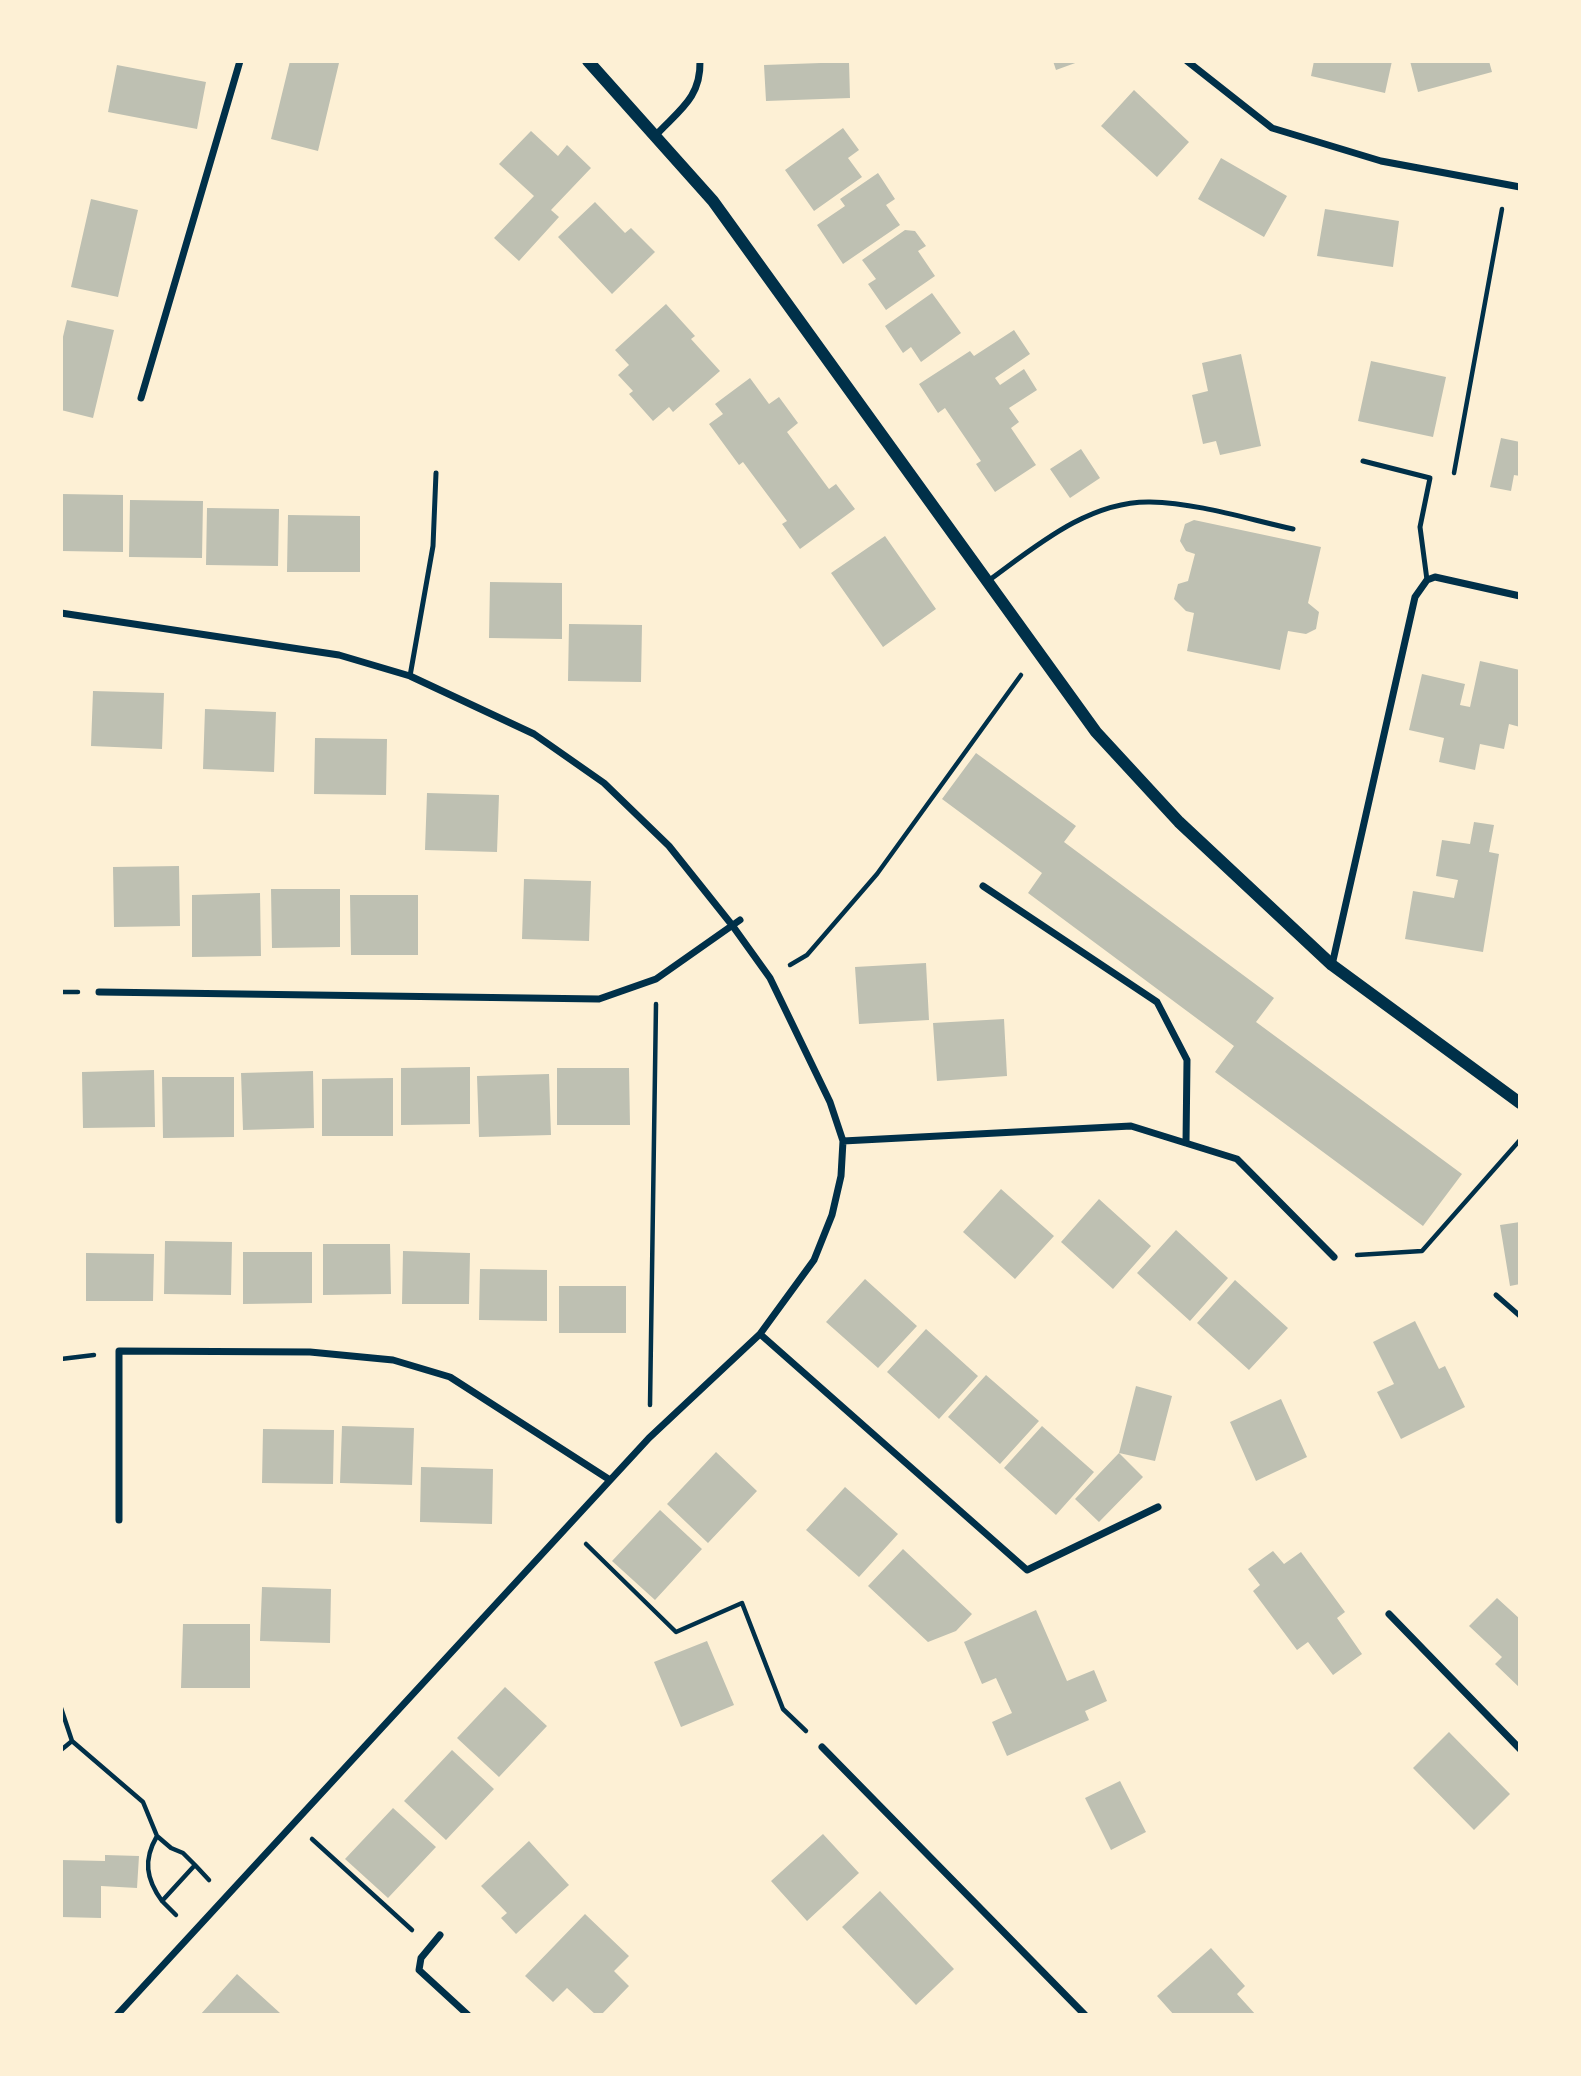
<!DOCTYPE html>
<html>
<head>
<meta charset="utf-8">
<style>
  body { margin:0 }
  #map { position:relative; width:1581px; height:2076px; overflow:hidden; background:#fdf0d5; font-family:"Alegreya Sans",sans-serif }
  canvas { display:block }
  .frame { position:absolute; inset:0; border:63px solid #fdf0d5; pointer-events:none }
</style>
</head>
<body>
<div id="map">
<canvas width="1581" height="2076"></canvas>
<div class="frame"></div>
</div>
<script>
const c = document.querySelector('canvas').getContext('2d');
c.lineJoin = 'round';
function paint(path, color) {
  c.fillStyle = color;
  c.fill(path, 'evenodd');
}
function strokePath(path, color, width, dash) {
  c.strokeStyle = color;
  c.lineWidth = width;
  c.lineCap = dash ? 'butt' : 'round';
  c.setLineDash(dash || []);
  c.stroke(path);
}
const building = new Path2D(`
  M290 61 339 63 318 151 271 139Z
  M1053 61H1078V62L1056 70Z
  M1314 61H1392L1385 93 1311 76Z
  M1410 61H1489L1492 72 1418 92Z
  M849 62 850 98 766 101 764 65Z
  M117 65 206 82 197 129 108 112Z
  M1134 90 1189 142 1157 177 1101 126Z
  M843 128 859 150 848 158 862 177 814 211 785 170Z
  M531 131 558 156 567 145 591 168 551 210 559 217 519 261 494 238 534 196 499 164Z
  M1221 158 1287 196 1264 237 1198 199Z
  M878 173 895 199 886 205 900 225 843 264 817 225 845 206 840 199Z
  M91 199 138 210 118 297 71 287Z
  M595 202 625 233 631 228 655 252 612 294 558 237Z
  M1325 209 1399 221 1393 267 1317 256Z
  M905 230 915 231 926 246 918 251 935 276 886 310 868 284 876 279 862 260Z
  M932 293 961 333 921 362 911 347 903 353 885 326Z
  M666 304 695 336 691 339 720 371 673 412 669 407 653 421 629 394 633 391 618 375 629 365 615 350Z
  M67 320 114 330 93 418 61 410V345Z
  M1014 330 1030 354 995 378 1000 385 1024 369 1037 390 1009 408 1019 422 1011 428 1036 465 995 492 976 464 981 461 945 408 938 413 919 384 970 351 974 356Z
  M1241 354 1261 446 1220 455 1216 441 1203 444 1192 395 1208 391 1202 363Z
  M1371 361 1446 377 1433 437 1358 421Z
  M750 378 769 404 779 397 798 423 787 432 829 489 836 484 855 509 800 549 782 524 787 521 743 462 739 465 709 424 723 414 715 404Z
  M1501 438 1520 442V476L1514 475 1511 491 1490 487Z
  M1081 449 1100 478 1070 498 1050 469Z
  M61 494 123 495V552L61 551Z
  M130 500 203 501 202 558 129 557Z
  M207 508 279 509 278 566 206 565Z
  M288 515 360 516V572H287Z
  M1194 520 1321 547 1308 603 1319 612 1316 629 1306 634 1288 631 1280 670 1187 651 1194 613 1186 611 1174 599 1178 584 1188 581 1195 554 1186 551 1180 541 1185 524Z
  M885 536 936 609 883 647 831 573Z
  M490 582 562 583V639L489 638Z
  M569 624 642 625 641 682 568 681Z
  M1480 661 1520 670V727L1509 724 1504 749 1480 744 1475 770 1439 762 1444 738 1409 730 1422 674 1465 684 1460 705 1470 707Z
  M93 691 164 693 162 749 91 746Z
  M205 709 276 712 274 772 203 769Z
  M315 738 387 739 386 795 314 794Z
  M976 753 1076 826 1064 842 1274 998 1256 1022 1462 1174 1423 1226 1215 1072 1234 1046 1028 893 1042 873 942 799Z
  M427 793 499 795 497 852 425 850Z
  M1474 822 1494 825 1489 852 1499 854 1483 952 1405 939 1413 891 1454 898 1458 880 1436 876 1442 840 1470 844Z
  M179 866 180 926 114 927 113 867Z
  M524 879 591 881 589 941 522 939Z
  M271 889H340V947L272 948Z
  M260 893 261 956 192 957V895Z
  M350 895H418V955H351Z
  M926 963 929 1020 859 1024 855 967Z
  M1004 1019 1007 1076 937 1081 933 1023Z
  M470 1067V1124L401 1125V1068Z
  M557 1068H629L630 1125H557Z
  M154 1070 155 1127 83 1128 82 1072Z
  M313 1071 314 1128 243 1130 241 1073Z
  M549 1074 551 1135 479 1137 477 1076Z
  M162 1077H234V1137L163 1138Z
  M393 1078V1136H322V1079Z
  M1001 1189 1054 1236 1015 1279 963 1232Z
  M1099 1199 1151 1246 1113 1289 1061 1242Z
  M1520 1222V1284L1510 1286 1500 1225Z
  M1176 1230 1228 1278 1190 1321 1137 1273Z
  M165 1241 232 1242 231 1295 164 1294Z
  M323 1244H390L391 1294 323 1295Z
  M403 1251 470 1253 469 1304H402Z
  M243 1252H312V1303L243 1304Z
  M86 1253 154 1254 153 1301H86Z
  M480 1269 547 1270V1321L479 1320Z
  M865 1279 917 1326 878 1368 826 1322Z
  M1235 1280 1288 1328 1249 1370 1197 1323Z
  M559 1286H626V1333H559Z
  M1415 1321 1439 1369 1445 1366 1465 1407 1401 1439 1377 1392 1394 1384 1373 1342Z
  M926 1329 978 1376 939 1419 887 1372Z
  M986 1375 1039 1421 1000 1464 948 1417Z
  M1136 1386 1172 1396 1155 1461 1119 1453Z
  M1281 1399 1307 1457 1256 1481 1230 1422Z
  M342 1426 414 1428 412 1485 340 1483Z
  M1042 1426 1094 1472 1056 1515 1004 1468Z
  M263 1429 334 1430 333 1484 262 1483Z
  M716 1452 757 1491 708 1543 667 1504Z
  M1119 1453 1143 1477 1099 1522 1075 1499Z
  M421 1467 493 1469 492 1524 420 1522Z
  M845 1487 898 1534 859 1577 806 1530Z
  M660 1510 702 1549 655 1600 612 1561Z
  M903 1549 972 1614 956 1631 928 1642 868 1586Z
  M1273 1551 1284 1564 1301 1552 1345 1612 1337 1618 1362 1654 1333 1675 1308 1642 1297 1650 1253 1591 1260 1585 1248 1569Z
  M262 1587 331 1589 330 1643 260 1641Z
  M1497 1598 1520 1619V1688L1495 1664 1502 1657 1469 1626Z
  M1036 1610 1067 1681 1094 1670 1107 1701 1085 1711 1089 1720 1007 1756 992 1722 1012 1713 996 1678 982 1684 964 1642Z
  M183 1624H250V1688H181Z
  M707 1641 734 1705 681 1727 654 1662Z
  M505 1687 547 1726 499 1777 457 1738Z
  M1449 1732 1510 1794 1474 1830 1413 1768Z
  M452 1750 494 1789 446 1840 404 1801Z
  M1120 1781 1146 1832 1111 1850 1085 1798Z
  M393 1808 436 1847 388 1898 345 1859Z
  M823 1834 859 1873 807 1921 771 1881Z
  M529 1841 569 1885 516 1934 501 1918 507 1913 481 1886Z
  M105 1855 139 1856 137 1888 101 1886V1918L61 1917V1860L105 1861Z
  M880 1891 954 1969 916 2005 842 1927Z
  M585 1914 629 1956 614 1971 629 1986 601 2015H596L567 1988 553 2002 525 1976Z
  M1211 1948 1245 1986 1237 1994 1256 2015H1174L1157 1996Z
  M237 1974 280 2013 278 2015H200Z`);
const path = new Path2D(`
  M1454 473 1502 209
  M790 965 807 955 877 874 1021 675
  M61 992H78
  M1357 1255 1422 1251 1520 1140
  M61 1359 94 1355
  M650 1405 656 1004
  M586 1544 676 1632 742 1603 783 1709 806 1731
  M61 1708 72 1741 61 1750
  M72 1741 143 1802 157 1836 171 1848 183 1853 195 1865 162 1901C146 1879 143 1860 157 1836
  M312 1839 412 1930
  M195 1865 209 1880
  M162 1901 176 1915`);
const service = new Path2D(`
  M1363 461 1430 478 1420 527 1427 580
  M988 581C1035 547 1088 501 1150 502 1198 503 1247 519 1293 529
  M410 676 433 546 436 473
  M1496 1295 1520 1316`);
const minor = new Path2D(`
  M1187 61 1272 128 1381 161 1520 187
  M655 136C679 110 701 98 700 61
  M141 398 240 61
  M61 613 339 655 410 676 534 734 604 783 669 846 732 925 770 978 830 1102 843 1141 841 1176 832 1215 814 1260 760 1334 649 1438 117 2015
  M983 886 1157 1002 1187 1060 1186 1143
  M1332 965 1415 597 1427 580 1435 577 1520 596
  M99 992 599 999 656 979 740 920
  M843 1141 1131 1126 1237 1159 1334 1257
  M760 1334 1027 1570 1158 1507
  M119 1520V1351L310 1352 393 1360 450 1377 610 1480
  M1389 1614 1520 1749
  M822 1747 1085 2015
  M440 1935 421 1958 419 1970 468 2015`);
const tertiary = new Path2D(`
  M588 61 713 201 1096 732 1179 822 1332 965 1520 1103`);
paint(building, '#bec0b2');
strokePath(path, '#003049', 4.5);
strokePath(service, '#003049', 5);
strokePath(minor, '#003049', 7);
strokePath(tertiary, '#003049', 12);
</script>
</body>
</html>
